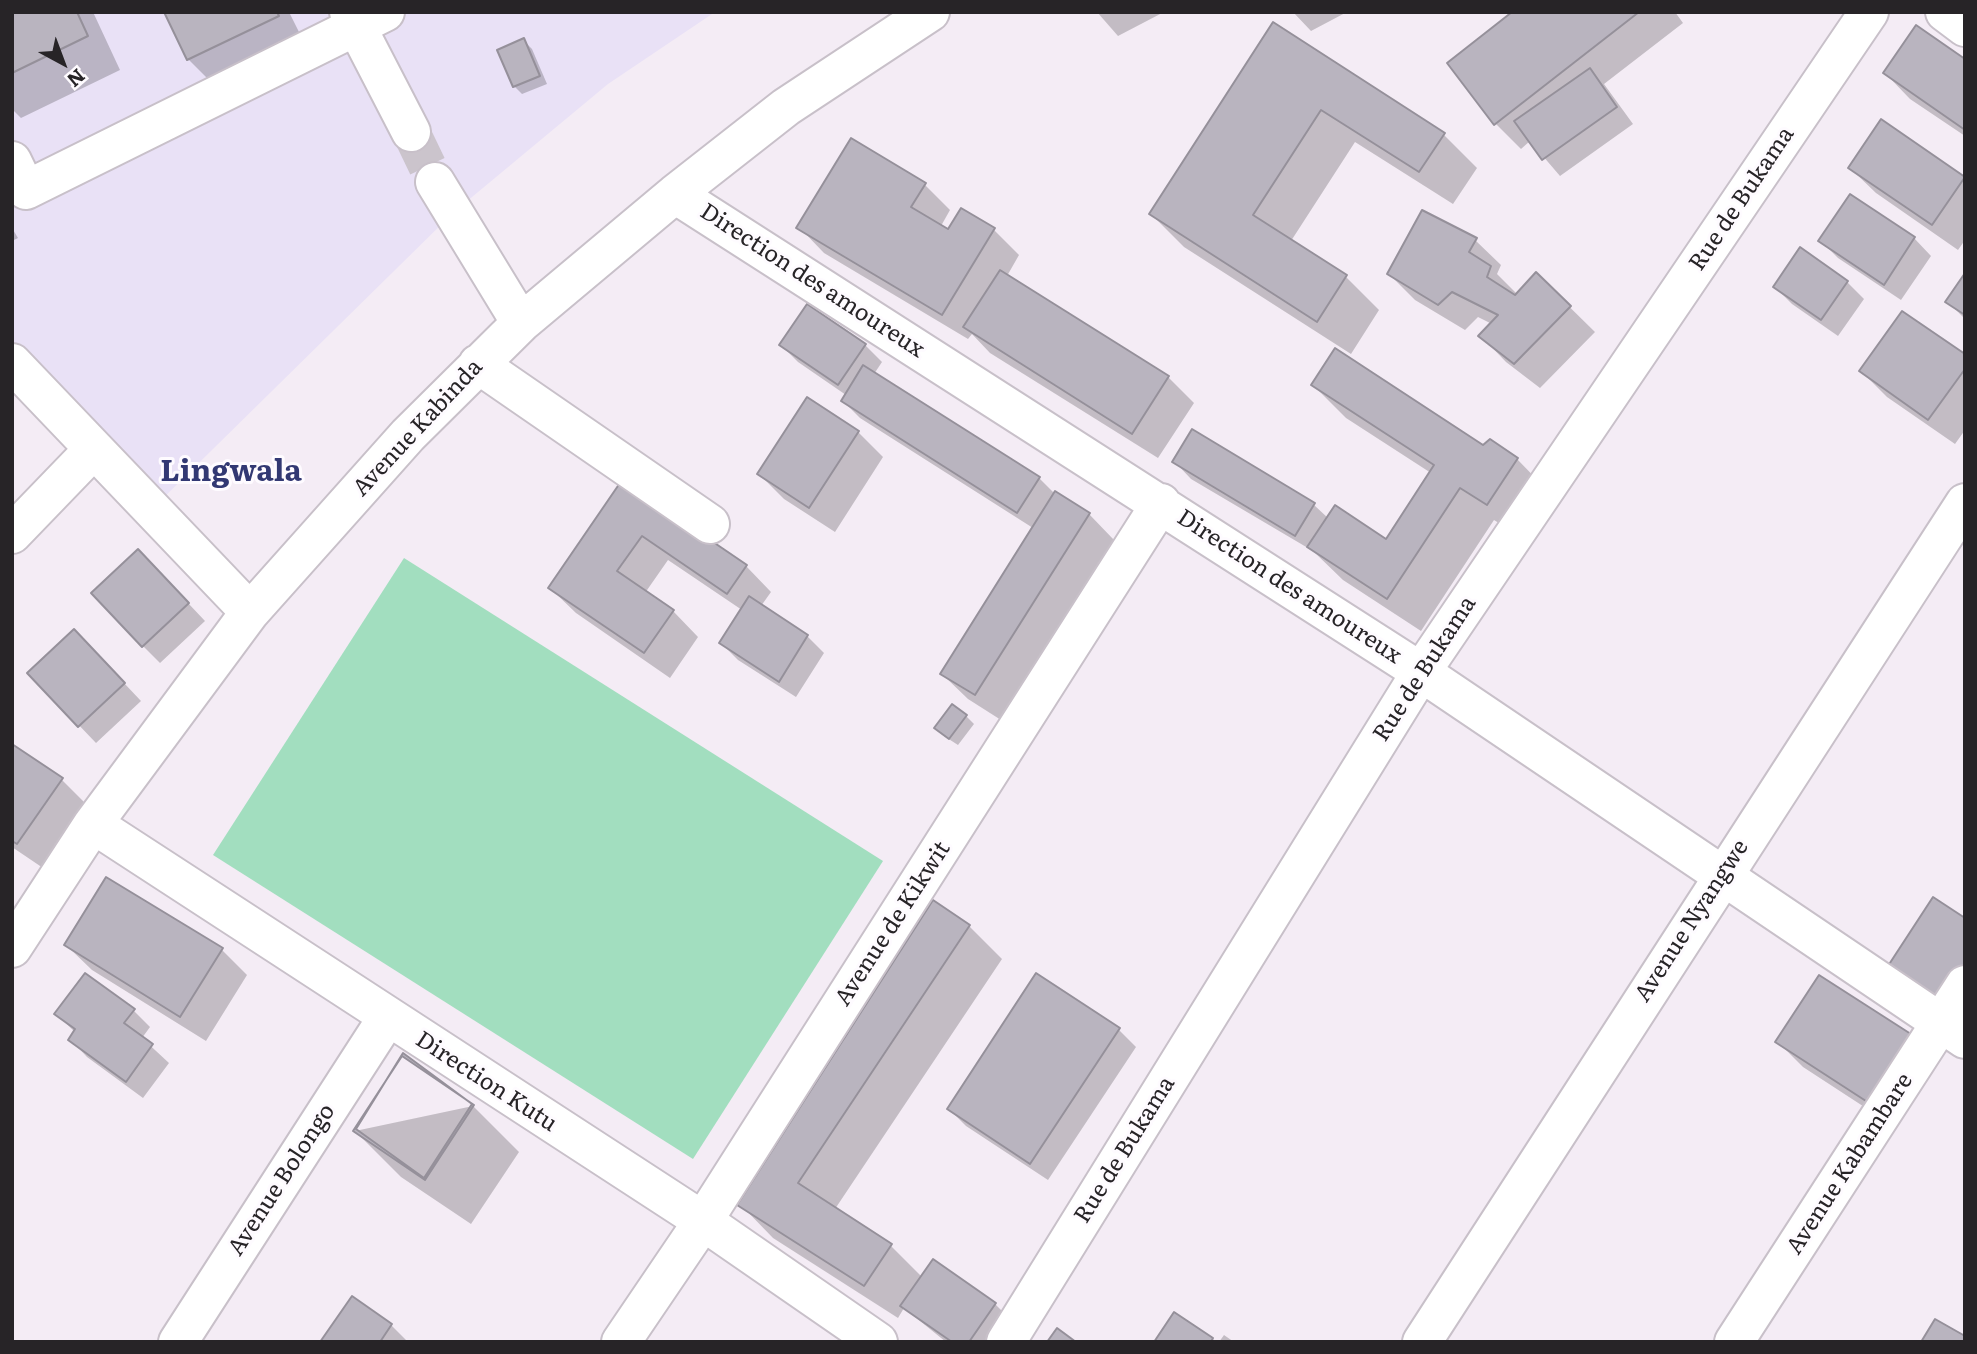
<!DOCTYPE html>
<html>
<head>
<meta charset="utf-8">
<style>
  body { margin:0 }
  #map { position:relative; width:1977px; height:1354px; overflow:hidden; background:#f4ecf5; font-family:Literata,serif }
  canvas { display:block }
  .frame { position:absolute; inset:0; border:14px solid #272427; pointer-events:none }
  .north { position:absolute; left:28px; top:28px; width:70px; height:70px; -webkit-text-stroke:5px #fefbff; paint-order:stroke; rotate:139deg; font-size:19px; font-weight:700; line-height:28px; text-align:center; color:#272427 }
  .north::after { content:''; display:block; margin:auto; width:24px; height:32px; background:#272427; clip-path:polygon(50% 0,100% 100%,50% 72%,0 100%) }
</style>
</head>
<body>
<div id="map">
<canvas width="1977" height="1354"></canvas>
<div class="frame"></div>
<div class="north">N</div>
</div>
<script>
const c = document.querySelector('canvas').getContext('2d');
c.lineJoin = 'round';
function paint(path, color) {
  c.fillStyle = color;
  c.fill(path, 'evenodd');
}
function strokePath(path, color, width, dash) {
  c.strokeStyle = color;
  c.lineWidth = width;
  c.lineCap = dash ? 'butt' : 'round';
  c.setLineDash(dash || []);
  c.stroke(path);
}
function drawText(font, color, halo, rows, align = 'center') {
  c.font = font + ' Literata,serif';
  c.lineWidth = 6;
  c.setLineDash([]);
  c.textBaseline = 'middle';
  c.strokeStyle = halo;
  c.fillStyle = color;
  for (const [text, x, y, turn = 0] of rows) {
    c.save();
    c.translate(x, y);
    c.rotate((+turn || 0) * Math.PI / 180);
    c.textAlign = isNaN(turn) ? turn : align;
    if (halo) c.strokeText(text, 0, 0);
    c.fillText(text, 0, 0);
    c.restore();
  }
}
const commercial = new Path2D(`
  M12 12H715L608 84 454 212 152 509 12 363Z`);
const green = new Path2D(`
  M404 558 883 861 693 1159 213 855Z`);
const shadow = new Path2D(`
  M12 12H93L120 70 21 118 12 109Z
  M166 12H289L304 42 214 85 188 59Z
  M1097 12H1164L1118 36Z
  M1293 12H1347L1311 31Z
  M1515 12H1675L1683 23 1604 84 1633 124 1560 176 1530 141 1521 149 1495 123Z
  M1273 25 1444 135 1477 168 1453 204 1355 142 1291 241 1346 277 1379 310 1351 354 1184 247 1151 214Z
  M524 41 532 49 547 84 522 94 514 86Z
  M1965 61V136L1910 99 1885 73Z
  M1882 122 1965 179V240L1958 250 1876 193 1850 168Z
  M852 141 925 185 950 210 941 226 949 231 994 230 1019 255 1007 276 1168 377 1194 403 1158 458 990 353 972 334 968 339 824 253 799 227Z
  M12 228 18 238 12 241Z
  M1914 238 1931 256 1901 300 1838 258 1821 241Z
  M1475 240 1501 265 1497 274 1518 295 1536 274 1595 332 1540 388 1506 362 1481 336 1492 324 1478 317 1465 330 1415 300 1389 274Z
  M1965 276V319L1947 301Z
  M1847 282 1864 299 1838 336 1792 304 1775 287Z
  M781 345H865L882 362 874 374 1039 478 1055 494 1089 514 1114 540 1001 720 968 699 942 674 1033 528 860 418 843 401 846 395 798 362Z
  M1965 356V430L1955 444 1887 397 1861 371Z
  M1313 385 1517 459 1550 493 1521 537 1494 520 1421 631 1343 580 1313 551 1191 479 1174 461 1192 431 1314 505 1328 518 1386 541 1431 473 1346 418Z
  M858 432 883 457 835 532 784 499 759 474Z
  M623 483 746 566 771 592 761 606 807 636 824 653 796 697 738 660 721 643 742 610 668 560 645 593 673 611 698 637 670 678 576 613 550 588Z
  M155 568 205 621 160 663 143 646Z
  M91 648 141 701 96 743 29 673Z
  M966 716 974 724 958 745 944 736Z
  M12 746 62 780 87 805 43 868 12 847Z
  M969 926 1002 959 835 1209 890 1245 922 1277 995 1304 1012 1321 998 1342H946L904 1308 898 1318 773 1238 740 1204Z
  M66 945 222 950 247 975 206 1041 92 970Z
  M1037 976 1119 1030 1136 1047 1048 1180 966 1126 949 1109Z
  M133 1010 150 1027 142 1038 169 1063 143 1098 87 1057 70 1039 75 1032 56 1014Z
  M1913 1037 1938 1063 1895 1127 1803 1067 1778 1042Z
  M473 1106 519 1152 471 1224 401 1177 355 1131Z
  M391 1325 408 1342H323Z
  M1224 1335 1234 1342H1219Z`);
const building = new Path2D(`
  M12 12H77L88 36 12 73Z
  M164 12H277L279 16 187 60Z
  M1512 12H1639L1494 125 1447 63Z
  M1273 22 1445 133 1419 172 1321 110 1253 215 1347 275 1317 322 1149 214Z
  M1916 25 1965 59V130L1883 73Z
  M524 38 540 76 513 87 497 50Z
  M1590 68 1617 107 1542 160 1514 121Z
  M1881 119 1965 177 1932 225 1848 168Z
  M851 138 926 183 911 207 948 229 961 208 995 228 942 315 796 228Z
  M1850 194 1915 237 1884 285 1818 241Z
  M1422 210 1477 238 1469 252 1491 266 1487 277 1515 295 1536 272 1571 306 1514 364 1478 336 1498 315 1452 292 1438 305 1387 274Z
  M1800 247 1848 281 1821 320 1773 287Z
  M1000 270 1169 376 1132 434 963 327Z
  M1965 273V315L1945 302Z
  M807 304 866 344 838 385 779 345Z
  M1902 311 1965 354V369L1928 420 1859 371Z
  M1335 348 1483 445 1490 439 1518 458 1487 505 1460 488 1387 599 1307 547 1335 505 1386 539 1434 465 1311 385Z
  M863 365 1040 477 1017 513 841 401Z
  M807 397 859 431 809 508 757 474Z
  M1192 429 1315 503 1295 536 1172 462Z
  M622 480 747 565 727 594 642 536 617 571 674 610 644 653 548 588Z
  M1055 491 1090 513 975 695 940 674Z
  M138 549 189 603 142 647 91 593Z
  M749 596 808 635 779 682 719 643Z
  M74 629 125 683 78 727 27 673Z
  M952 704 967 715 949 739 934 728Z
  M12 744 63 778 17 844 12 841Z
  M106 877 223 948 180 1017 64 945Z
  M1933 897 1965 918V963L1938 1004 1886 969Z
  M933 900 970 925 798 1183 892 1244 864 1286 737 1205Z
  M85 973 135 1009 124 1023 153 1044 126 1082 68 1040 75 1029 54 1014Z
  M1036 973 1120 1028 1030 1164 947 1109Z
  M1819 975 1914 1036 1869 1103 1775 1042Z
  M403 1053 472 1104 424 1178 356 1129Z
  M402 1056 474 1105 425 1180 353 1131Z
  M933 1259 996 1303 969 1342H952L900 1306Z
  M352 1296 392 1324 380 1342H320Z
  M1174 1312 1213 1338 1211 1342H1154Z
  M1935 1319 1965 1336V1342H1921Z
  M1057 1328 1076 1342H1047Z`);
const minorTunnel = new Path2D(`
  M411 132 435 182`);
const minor = new Path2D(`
  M349 12 411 132
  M1945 12 1965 27
  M12 161 26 190 385 12
  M435 182 521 323
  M675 194 1421 672 1965 1039
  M12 363 250 612
  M478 364 710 524
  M12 534 94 449
  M93 824 703 1221 878 1342
  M12 948 93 824 250 612 408 435 521 323 675 194 786 107 930 12
  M178 1342 387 1018
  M621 1342 703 1221 1161 503
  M1006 1342 1421 672 1869 12
  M1734 1342 1965 985`);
const major = new Path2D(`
  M1422 1342 1965 503`);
const streetNames = [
  ["Rue de Bukama",1742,199,-56],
  ["Direction des amoureux",812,281,33],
  ["Avenue Kabinda",418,428,-47],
  ["Direction des amoureux",1289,587,33],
  ["Rue de Bukama",1425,669,-57],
  ["Avenue Nyangwe",1692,921,-57],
  ["Avenue de Kikwit",893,924,-57],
  ["Direction Kutu",486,1082,33],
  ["Rue de Bukama",1125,1150,-58],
  ["Avenue Kabambare",1850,1164,-57],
  ["Avenue Bolongo",282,1180,-57]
];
const districtNames = [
  ["Lingwala",231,472]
];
paint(commercial, '#e9e1f6');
paint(green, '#a2debf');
paint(shadow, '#0003');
paint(building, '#b9b4bf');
strokePath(building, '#95909a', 2);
strokePath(minorTunnel, '#cbc4cc', 38, [38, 19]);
strokePath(minor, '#c8c0c9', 42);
strokePath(major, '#c8c0c9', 42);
strokePath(minor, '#fff', 38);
strokePath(major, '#fff', 38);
drawText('23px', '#272427', '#fefbff', streetNames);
drawText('bold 30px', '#323873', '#fefbff', districtNames);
</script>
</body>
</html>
